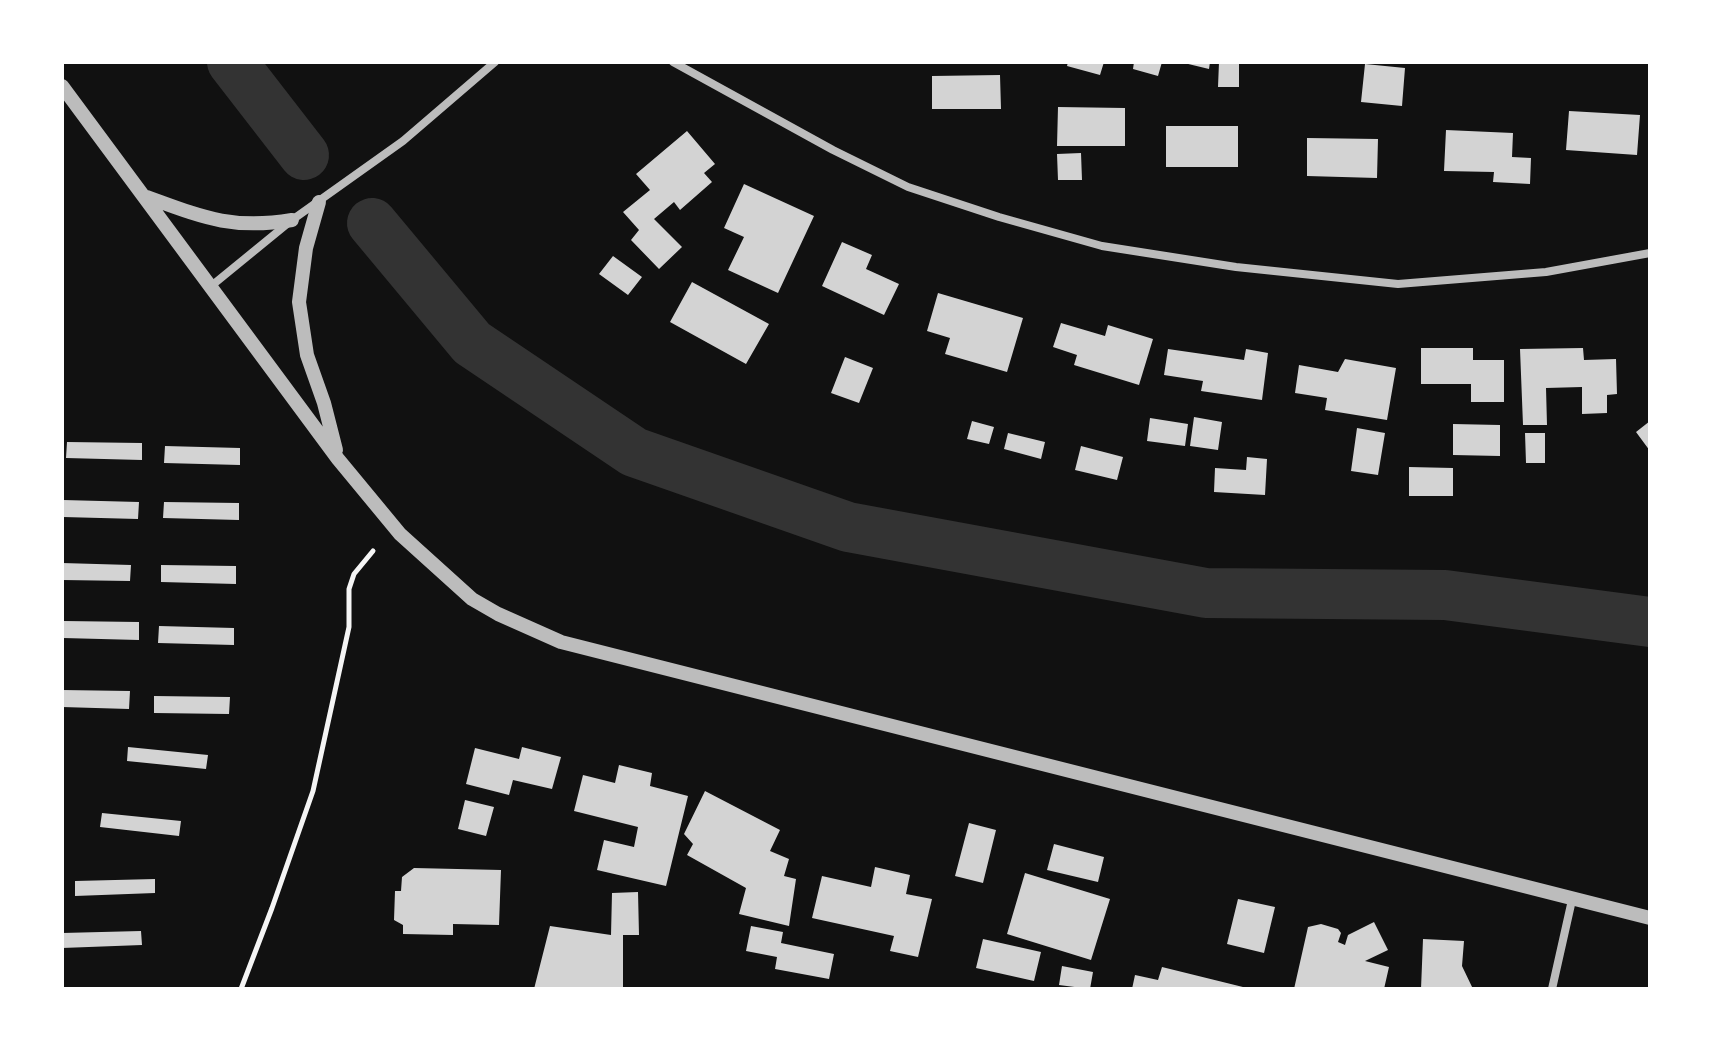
<!DOCTYPE html>
<html>
<head>
<meta charset="utf-8">
<style>
  body { margin:0 }
  #map { position:relative; width:1712px; height:1051px; overflow:hidden; background:#111; font-family:"Nunito Sans",sans-serif }
  canvas { display:block }
  .frame { position:absolute; inset:0; border:64px solid #fff; pointer-events:none }
</style>
</head>
<body>
<div id="map">
<canvas width="1712" height="1051"></canvas>
<div class="frame"></div>
</div>
<script>
const c = document.querySelector('canvas').getContext('2d');
c.lineJoin = 'round';
function strokePath(path, color, width, dash) {
  c.strokeStyle = color;
  c.lineWidth = width;
  c.lineCap = dash ? 'butt' : 'round';
  c.setLineDash(dash || []);
  c.stroke(path);
}
function paint(path, color) {
  c.fillStyle = color;
  c.fill(path, 'evenodd');
}
const river = new Path2D(`
  M232 62 304 155
  M372 223 472 343 634 452 848 527 1206 593 1445 595 1650 622`);
const building = new Path2D(`
  M1068 62H1104L1100 75 1067 66Z
  M1134 62H1162L1158 76 1133 69Z
  M1180 62H1210L1209 69Z
  M1219 62H1239V87H1218Z
  M1365 64 1405 68 1402 106 1361 102Z
  M1000 75 1001 109H932V76Z
  M1058 107 1125 108V146H1057Z
  M1569 111 1640 115 1637 155 1566 150Z
  M1166 126H1238V167H1166Z
  M1446 130 1513 133 1512 157 1531 158 1530 184 1493 182 1494 172 1444 171Z
  M687 131 715 164 704 173 712 182 680 210 674 202 654 219 682 247 659 269 631 240 639 230 623 212 650 190 636 174Z
  M1307 138 1378 139 1377 178 1307 176Z
  M1081 153 1082 180H1058L1057 154Z
  M744 184 814 216 778 293 728 270 744 237 724 228Z
  M842 242 872 255 866 269 899 284 884 315 822 286Z
  M613 256 642 277 628 295 599 274Z
  M692 282 769 324 746 364 670 322Z
  M938 293 1023 318 1007 372 945 354 950 338 927 331Z
  M1061 323 1105 336 1108 325 1153 339 1139 385 1074 365 1077 355 1053 347Z
  M1421 348H1473V360H1504V402H1471V384H1421Z
  M1583 348 1584 360 1616 359 1617 394 1607 395V413L1582 414V387L1546 388 1547 425H1523L1520 349Z
  M1168 349 1244 360 1246 349 1268 353 1262 400 1201 391 1203 381 1164 375Z
  M845 357 873 368 859 403 831 393Z
  M1345 359 1396 368 1387 420 1325 410 1327 398 1295 393 1299 365 1338 372Z
  M1194 417 1222 422 1218 450 1190 446Z
  M1150 418 1188 424 1185 446 1147 441Z
  M972 421 994 427 989 444 967 439Z
  M1650 421V451L1636 432Z
  M1453 424 1500 425V456L1453 455Z
  M1357 428 1385 433 1378 475 1351 471Z
  M1008 433 1045 442 1041 459 1004 449Z
  M1525 433H1545V463H1526Z
  M67 442 142 443V460L66 458Z
  M165 446 240 448V465L164 463Z
  M1081 446 1123 457 1117 480 1075 470Z
  M1247 457 1267 459 1265 495 1214 492 1215 468 1246 470Z
  M1409 467 1453 468V496H1409Z
  M63 500 139 502 138 519 63 517Z
  M164 502 239 503V520L163 518Z
  M62 563 131 565 130 581 62 580Z
  M161 565 236 566V584L161 582Z
  M64 621 139 622V640L63 638Z
  M159 626 234 628V645L158 643Z
  M62 690 130 691 129 709 62 707Z
  M154 696 230 697 229 714 154 713Z
  M128 747 208 755 206 769 127 761Z
  M522 747 561 757 552 789 513 780 509 795 466 784 475 748 519 759Z
  M619 765 652 773 650 786 688 796 666 886 597 870 604 840 634 847 638 827 574 811 583 775 615 783Z
  M705 791 780 830 770 851 789 859 784 876 796 879 789 926 739 914 746 888 687 855 693 844 684 834Z
  M465 800 494 807 486 836 458 829Z
  M102 813 181 821 179 836 100 827Z
  M969 823 996 830 983 883 955 876Z
  M1054 844 1104 857 1098 882 1047 870Z
  M875 867 910 875 906 894 932 899 918 957 890 951 894 936 812 918 822 876 871 887Z
  M414 868 501 870 499 925 453 924V935L403 934V925L394 920 395 891H401L402 877Z
  M1025 873 1110 899 1091 960 1007 934Z
  M155 879V893L75 896V881Z
  M638 892 639 935H623V989H534L550 926 611 935 612 893Z
  M1238 899 1275 907 1264 953 1227 944Z
  M1374 922 1388 950 1365 961 1389 967 1384 989H1294L1308 927 1321 924 1338 929 1341 933 1338 942 1345 945 1348 935Z
  M751 926 783 932 781 943 834 954 829 979 775 969 777 957 746 951Z
  M141 931 142 945 62 948V933Z
  M983 939 1041 952 1034 981 976 968Z
  M1423 939 1464 941 1462 966 1473 989H1421Z
  M1062 966 1093 972 1090 989 1059 985Z
  M1162 967 1247 988V989H1132L1135 975 1158 980Z`);
const path = new Path2D(`
  M241 989 272 908 313 791 349 627V589L354 574 373 551`);
const minor = new Path2D(`
  M673 62 833 150 908 187 999 217 1102 246 1236 267 1398 284 1546 272 1650 253
  M210 287 292 220 403 141 495 62
  M1552 989 1572 900`);
const tertiary = new Path2D(`
  M62 86 338 459 400 534 472 599 498 614 561 642 1650 918
  M147 197C202 217 232 230 292 220
  M319 202 306 248 299 302 307 355 324 403 336 450`);
strokePath(river, '#333', 50);
paint(building, '#d3d3d3');
strokePath(path, '#f5f5f5', 5);
strokePath(minor, '#bcbcbc', 8);
strokePath(tertiary, '#bcbcbc', 14);
</script>
</body>
</html>
